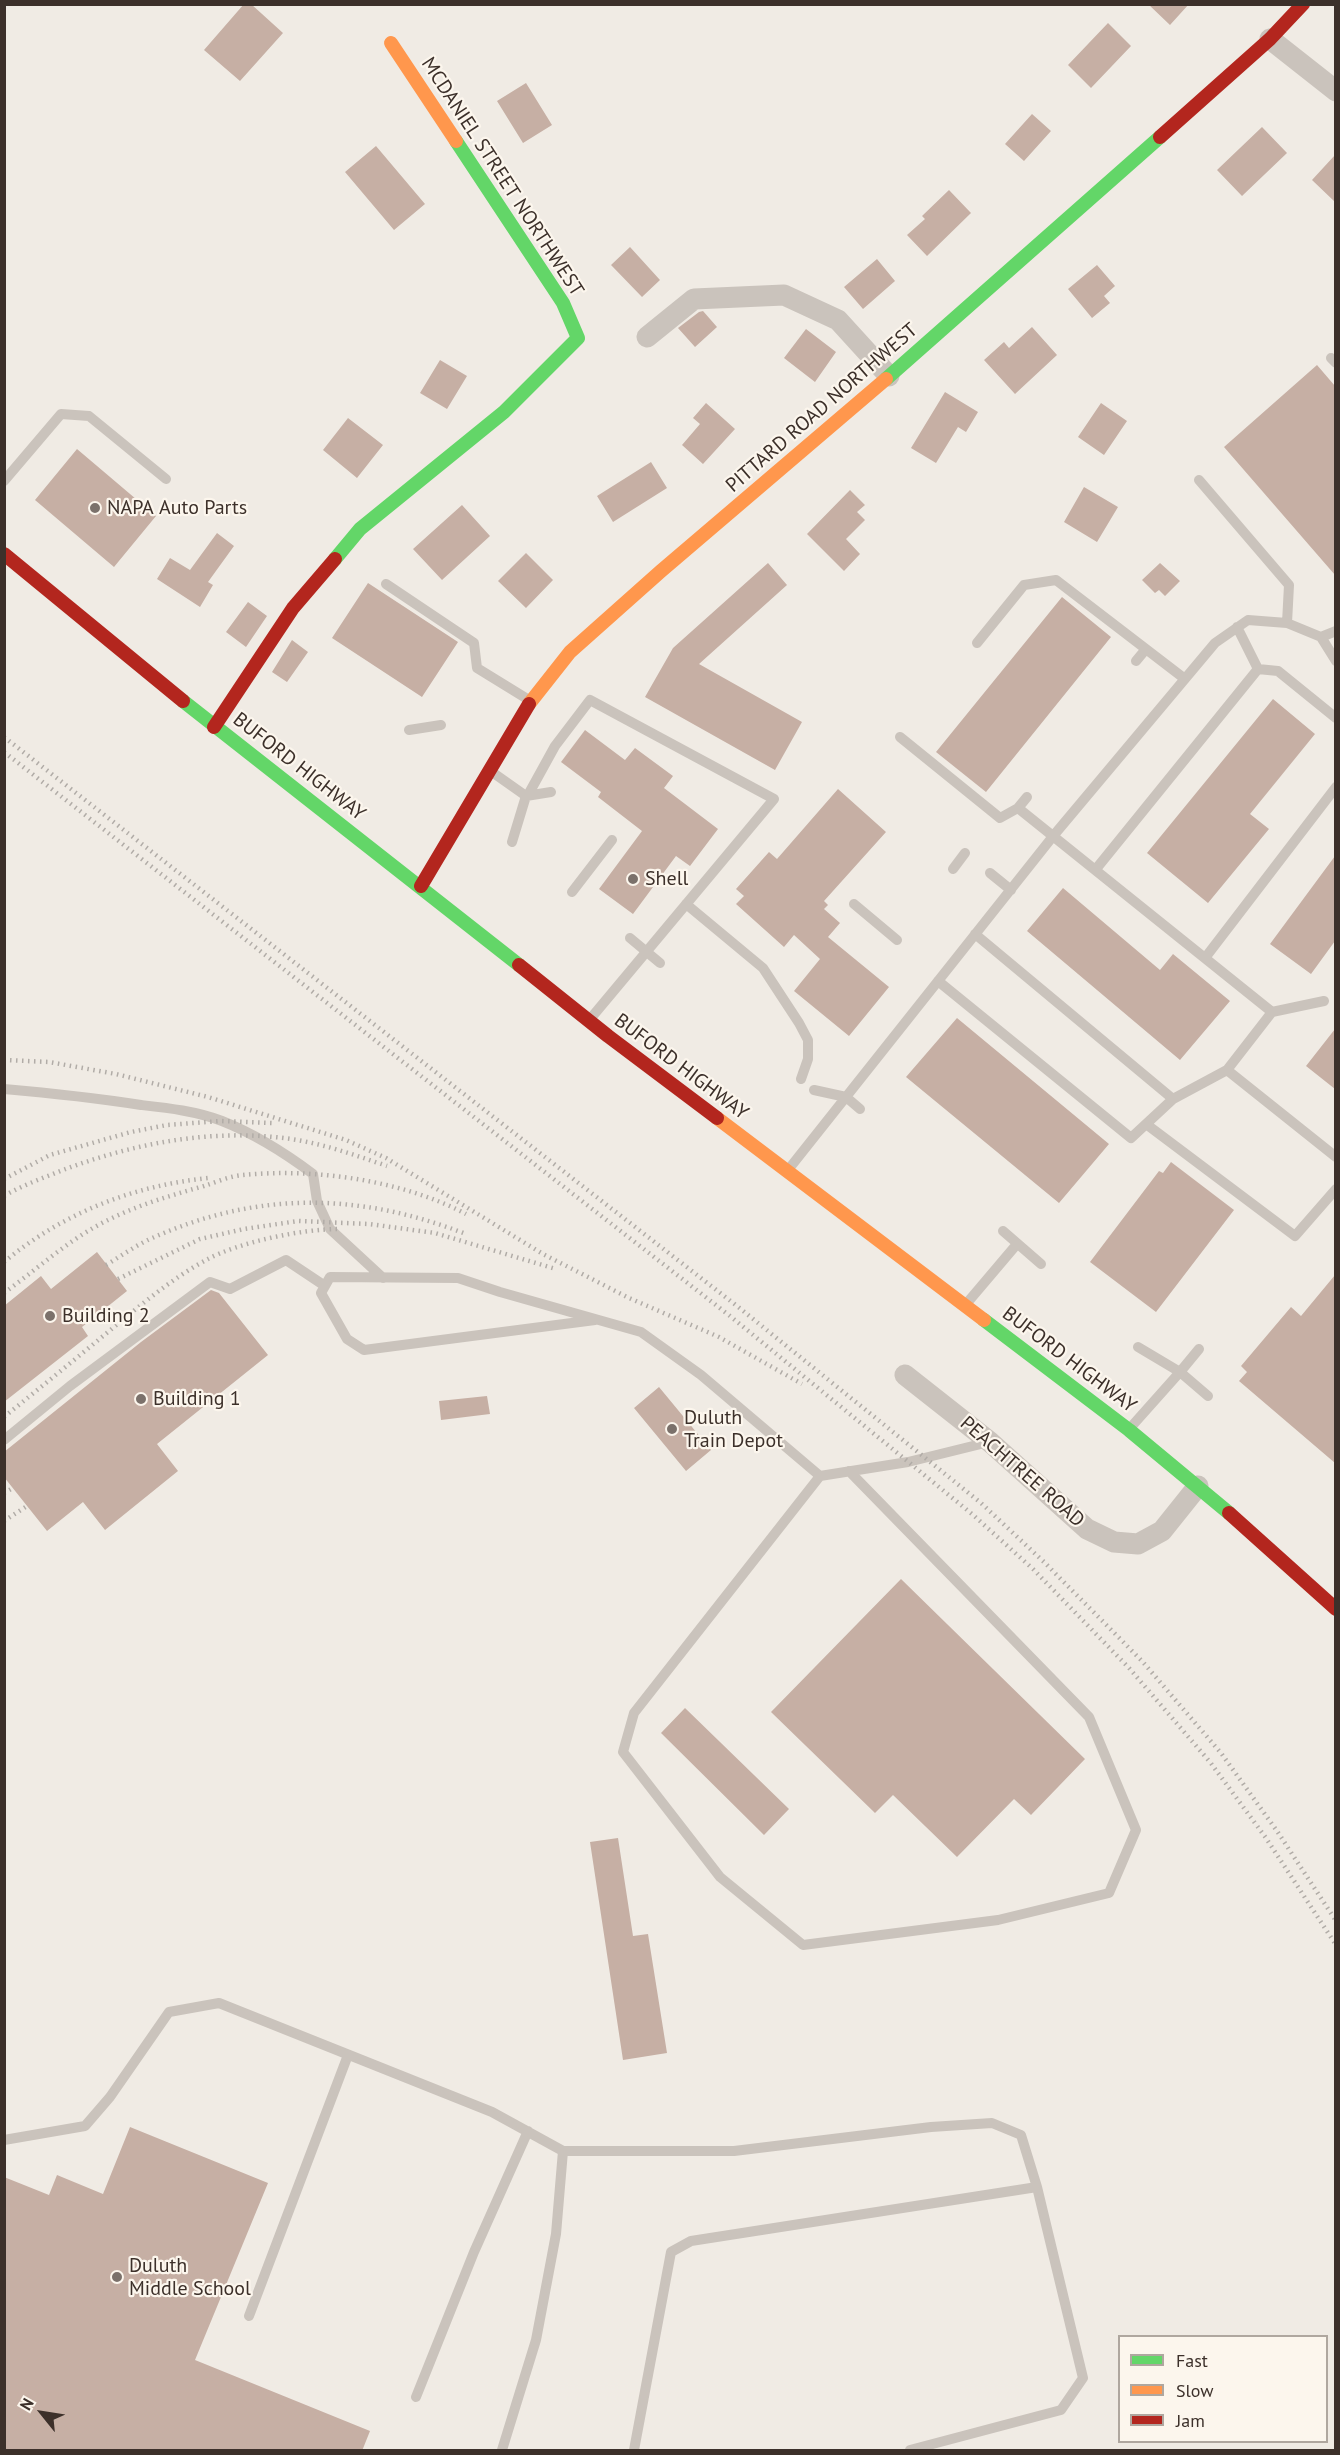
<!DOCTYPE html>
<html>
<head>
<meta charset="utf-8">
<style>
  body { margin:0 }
  #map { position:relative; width:1340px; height:2455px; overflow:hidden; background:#f0ebe4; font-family:"PT Sans",sans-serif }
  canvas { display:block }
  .frame { position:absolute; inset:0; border:6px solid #3c302a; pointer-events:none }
  .legend { position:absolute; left:1118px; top:2335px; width:210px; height:108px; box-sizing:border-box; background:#fcf6ed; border:2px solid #afa79f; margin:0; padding:8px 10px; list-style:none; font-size:18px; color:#3c302a }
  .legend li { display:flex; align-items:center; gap:12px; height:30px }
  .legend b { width:30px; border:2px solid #afa79f }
  .north { position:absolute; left:12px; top:2383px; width:60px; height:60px; -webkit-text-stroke:4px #fcf6ed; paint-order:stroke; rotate:300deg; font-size:16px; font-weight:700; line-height:24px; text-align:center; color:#3c302a }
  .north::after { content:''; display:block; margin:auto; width:21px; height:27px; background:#3c302a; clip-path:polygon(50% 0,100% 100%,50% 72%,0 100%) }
</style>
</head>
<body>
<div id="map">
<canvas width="1340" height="2455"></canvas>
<div class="frame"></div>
<ul class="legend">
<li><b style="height:8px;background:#63d668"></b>Fast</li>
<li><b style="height:8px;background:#ff974d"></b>Slow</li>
<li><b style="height:8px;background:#b3261e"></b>Jam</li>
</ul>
<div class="north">N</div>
</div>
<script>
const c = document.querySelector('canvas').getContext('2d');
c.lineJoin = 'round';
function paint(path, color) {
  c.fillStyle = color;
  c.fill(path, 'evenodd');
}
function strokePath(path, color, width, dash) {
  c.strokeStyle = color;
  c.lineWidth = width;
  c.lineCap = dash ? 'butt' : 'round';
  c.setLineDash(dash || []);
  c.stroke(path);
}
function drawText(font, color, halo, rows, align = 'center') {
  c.font = font + ' "PT Sans",sans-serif';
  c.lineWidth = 4.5;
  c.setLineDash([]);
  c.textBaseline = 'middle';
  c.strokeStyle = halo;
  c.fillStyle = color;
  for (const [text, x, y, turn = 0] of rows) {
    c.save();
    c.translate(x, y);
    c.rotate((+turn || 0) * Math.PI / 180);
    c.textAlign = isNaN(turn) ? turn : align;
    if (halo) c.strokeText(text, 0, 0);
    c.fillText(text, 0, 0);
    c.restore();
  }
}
const building = new Path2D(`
  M244 4H251L283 33 240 81 204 50Z
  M1148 4H1189L1170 25Z
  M1108 23 1131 46 1091 88 1068 65Z
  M526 83 552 125 523 143 497 101Z
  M1032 114 1051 131 1024 161 1005 144Z
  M1262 127 1287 153 1242 196 1217 170Z
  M376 146 425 204 394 230 345 172Z
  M1335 155V202L1312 180Z
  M949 190 971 213 927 256 907 235 925 219 922 216Z
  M630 247 660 280 642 297 611 265Z
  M877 259 895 281 863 309 844 287Z
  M1097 265 1115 286 1104 296 1110 303 1092 318 1068 289Z
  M703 311 717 327 695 347 678 328 699 312Z
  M1032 327 1057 355 1015 394 984 360 1004 342 1009 348Z
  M806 329 836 352 815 382 784 358Z
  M440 360 467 376 447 409 420 393Z
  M1317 365 1335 386V575L1224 447Z
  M945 392 978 412 966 432 958 427 936 463 911 448Z
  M706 403 735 429 703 464 682 445 700 424 693 418Z
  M1101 403 1127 421 1104 455 1078 437Z
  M348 418 383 445 357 478 323 450Z
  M77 449 156 516 114 567 35 500Z
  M651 462 667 488 613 522 597 496Z
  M1084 487 1118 507 1097 542 1064 522Z
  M850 490 865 505 857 512 865 520 846 539 860 554 844 571 807 534Z
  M462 505 490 536 442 580 413 549Z
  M217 533 234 546 208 582 213 585 200 607 157 579 170 558 190 570Z
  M526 553 553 580 526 608 498 581Z
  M768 563 787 585 699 664 802 722 775 770 645 697 673 648Z
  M1160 563 1180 581 1165 596 1159 590 1155 593 1142 580Z
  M368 583 458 642 422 697 332 638Z
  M1062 597 1111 637 986 792 936 752Z
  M248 602 267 616 246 647 226 632Z
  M292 640 308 652 287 682 272 672Z
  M1273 699 1315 734 1250 814 1269 829 1208 903 1147 853Z
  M585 730 625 760 635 748 673 776 664 788 718 829 690 866 676 856 633 914 599 889 642 831 598 797 601 792 561 762Z
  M838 789 886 832 824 901 828 905 824 909 840 923 828 937 889 987 849 1036 794 991 820 959 794 935 784 947 736 904 744 896 736 889 769 852 777 859Z
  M1335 856V941L1311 974 1270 944Z
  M1063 888 1160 970 1173 954 1230 1001 1180 1060 1027 931Z
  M957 1018 1109 1144 1059 1203 906 1077Z
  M1335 1029V1089L1306 1066Z
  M1171 1162 1234 1210 1156 1312 1090 1262 1159 1171 1163 1173Z
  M97 1252 127 1291 82 1327 88 1336 4 1402V1306L41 1276 51 1289Z
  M1335 1275V1463L1239 1381 1247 1372 1241 1366 1291 1307 1301 1316Z
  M211 1290 219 1293 268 1355 157 1444 178 1471 105 1530 83 1502 47 1531 4 1477V1452L141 1342Z
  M659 1387 711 1450 686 1471 634 1408Z
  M487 1396 490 1414 441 1420 439 1401Z
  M901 1579 1085 1759 1031 1815 1014 1799 957 1857 893 1795 875 1813 771 1712Z
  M685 1708 789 1809 764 1835 661 1733Z
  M618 1838 633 1936 648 1934 667 2053 623 2060 590 1842Z
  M130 2127 268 2183 195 2360 370 2431 362 2451H4V2177L49 2195 57 2175 103 2194Z`);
const lane = new Path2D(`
  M1331 358 1336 363
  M1199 480 1289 585 1287 623
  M4 481 61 414 89 416 166 479
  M386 584 474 643 477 668 529 700
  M1321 637 1336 661
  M977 643 1024 585 1056 580 1185 679
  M1136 661 1146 649
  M1258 669 1278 671 1336 718
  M409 730 441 725
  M900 737 1000 818 1018 808 1272 1012 1227 1070 1336 1157
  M492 772 526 796 512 842
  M528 795 555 746 590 700 774 799 591 1018
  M526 796 551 792
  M1018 808 1027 797
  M953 869 965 853
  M1096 869 1258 669 1237 627
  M990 873 1011 890
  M572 892 612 840
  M686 904 763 968 799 1023 808 1040V1059L801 1079
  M854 904 897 940
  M975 934 1173 1099
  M630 938 660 963
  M1205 958 1336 787
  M938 981 1131 1138 1173 1099 1227 1070
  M1272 1012 1324 1001
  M4 1089C50 1093 96 1098 141 1105 168 1108 196 1111 222 1121 255 1134 285 1153 313 1174L317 1201 330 1229 383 1278
  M814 1090 846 1097 860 1109
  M1146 1124 1295 1236 1336 1189
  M788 1170 1054 835 1215 643 1248 620 1287 623 1321 637 1336 631
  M1003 1231 1041 1264
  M967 1303 1017 1244
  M595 1320 364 1350 347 1339 321 1293 330 1277 458 1278 500 1292 641 1332 701 1375 820 1476
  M1138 1347 1180 1372 1199 1349
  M1131 1427 1180 1372 1208 1396
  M4 1440 70 1386 210 1282 230 1289 286 1260 325 1286
  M849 1471 1089 1717 1136 1830 1109 1893 998 1920 803 1945 720 1877 623 1752 634 1713 820 1476 908 1462 989 1442
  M4 2140 85 2126 110 2097 169 2012 219 2003 492 2112 563 2151 556 2234 536 2340 502 2450
  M563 2151H734L931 2127 992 2123 1021 2135 1037 2187 1083 2378 1061 2410 910 2450
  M249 2316 348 2055
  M416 2397 474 2252 528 2131
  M634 2450 671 2252 691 2241 1037 2187`);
const street = new Path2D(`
  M1270 39 1336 91
  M647 337 694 299 784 295 838 320 889 376
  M905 1375 990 1442 1087 1529 1114 1542 1138 1544 1162 1531 1198 1486`);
const fast = new Path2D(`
  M886 379 1160 137
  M335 559 360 529 504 412 578 338 563 303 456 141
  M183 701 519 965
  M984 1320 1129 1430 1229 1513`);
const slow = new Path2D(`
  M391 43 456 141
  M529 704 570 652 661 571 886 379
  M717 1118 984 1320`);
const jam = new Path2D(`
  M1160 137 1270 39 1303 4
  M4 554 183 701
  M214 727 293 608 335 559
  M421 886 529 704
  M519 965 608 1036 717 1118
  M1229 1513 1336 1609`);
const rail = new Path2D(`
  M4 737 737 1306 981 1503 1044 1562 1142 1661 1221 1753 1277 1831 1336 1921
  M4 752 730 1316 972 1514 1033 1569 1129 1668 1210 1762 1266 1838 1336 1945
  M4 1060 49 1062 116 1074 208 1097 346 1140 386 1158 543 1254 629 1298 719 1337 802 1384
  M4 1179 50 1155 131 1132 167 1125 220 1121 272 1123
  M4 1196C23 1185 43 1178 63 1170 135 1143 213 1128 291 1139 324 1144 355 1155 387 1166
  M4 1262C63 1213 132 1186 208 1178
  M106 1265C121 1256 135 1246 150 1239 256 1191 358 1192 466 1234
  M118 1279 200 1239 244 1229 298 1221 369 1224 435 1233 556 1269
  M4 1293C33 1272 62 1246 93 1228 128 1208 165 1197 204 1186 216 1182 230 1176 243 1175 314 1168 402 1180 466 1214
  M4 1417C41 1387 78 1357 114 1327 143 1303 173 1278 206 1260 239 1242 302 1229 339 1229
  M4 1493 13 1488
  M4 1521 27 1506`);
const markers = [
  [95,508,6,"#7b716b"],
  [633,879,6,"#7b716b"],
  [50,1316,6,"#7b716b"],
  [141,1399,6,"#7b716b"],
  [672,1429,6,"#7b716b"],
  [117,2277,6,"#7b716b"]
];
const streetNames = [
  ["MCDANIEL STREET NORTHWEST",502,177,57],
  ["PITTARD ROAD NORTHWEST",822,408,-41],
  ["BUFORD HIGHWAY",299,767,38],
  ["BUFORD HIGHWAY",681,1067,37],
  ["BUFORD HIGHWAY",1069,1360,37],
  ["PEACHTREE ROAD",1022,1472,41]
];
const poiNames = [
  ["NAPA Auto Parts",107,508],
  ["Shell",645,879],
  ["Building 2",62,1316],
  ["Building 1",153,1399],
  ["Duluth",684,1418],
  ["Train Depot",684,1441],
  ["Duluth",129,2266],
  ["Middle School",129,2289]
];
paint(building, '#c6afa4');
strokePath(lane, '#cac3bc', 10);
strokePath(street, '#cac3bc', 21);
strokePath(fast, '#63d668', 14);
strokePath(slow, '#ff974d', 14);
strokePath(jam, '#b3261e', 14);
strokePath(rail, '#b1aca7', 4.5, [1.5, 4.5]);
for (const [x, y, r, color] of markers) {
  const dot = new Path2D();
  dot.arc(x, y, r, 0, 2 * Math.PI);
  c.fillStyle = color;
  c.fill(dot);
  strokePath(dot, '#fcf6ed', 2);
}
drawText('20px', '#3c302a', '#fcf6ed', streetNames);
drawText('20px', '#3c302a', '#fcf6ed', poiNames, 'left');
</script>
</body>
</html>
